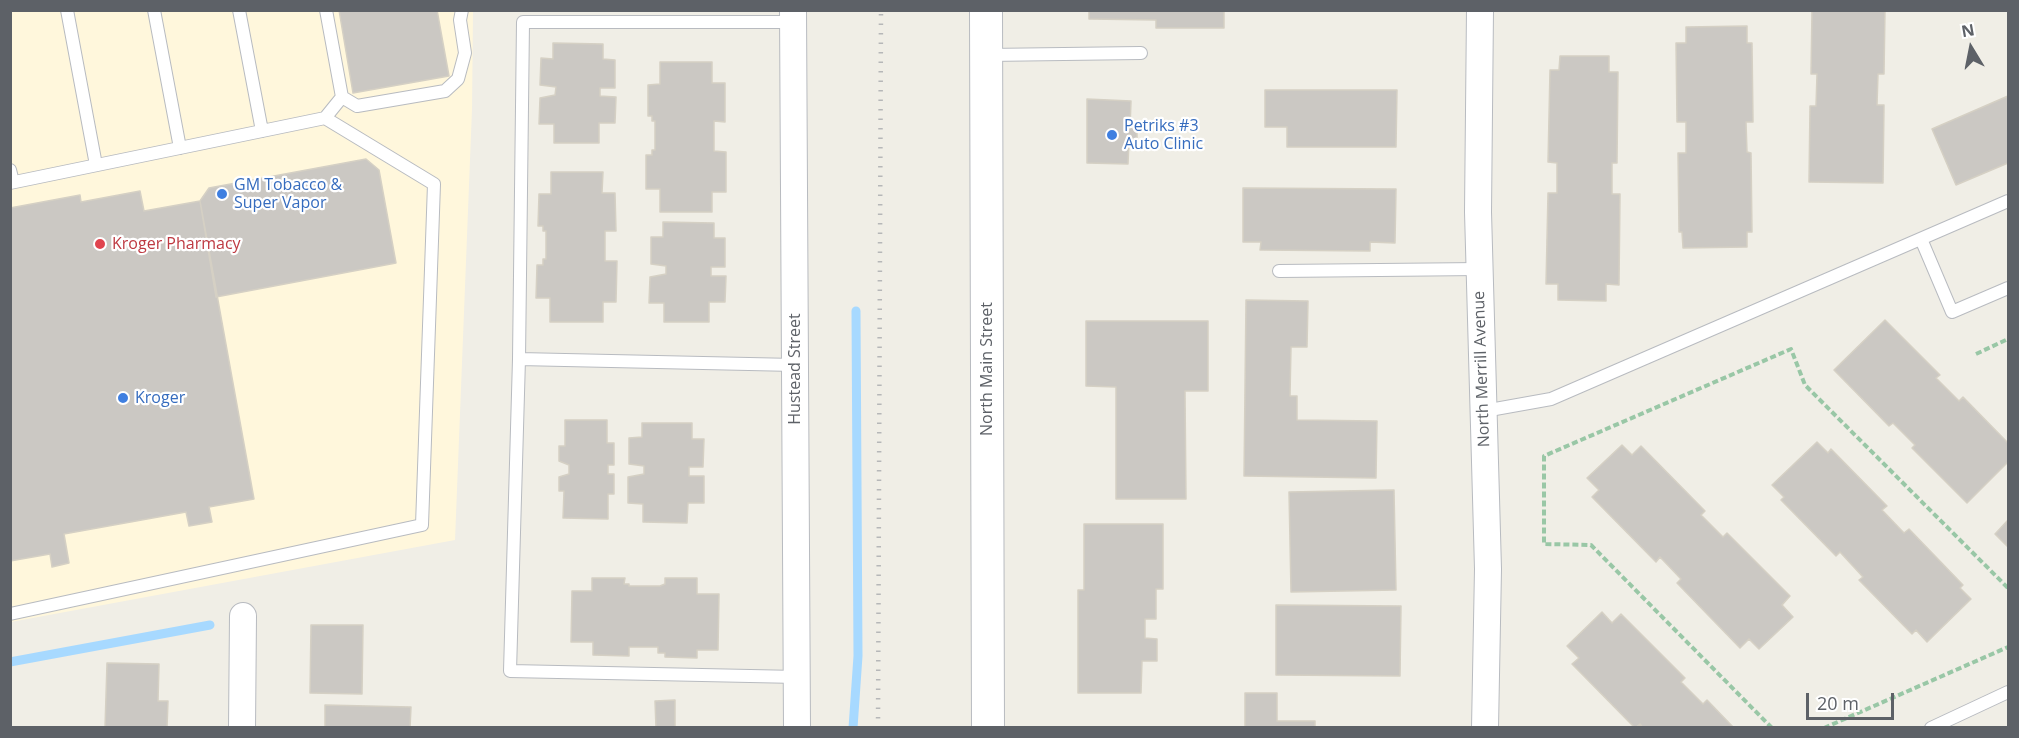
<!DOCTYPE html>
<html>
<head>
<meta charset="utf-8">
<style>
  body { margin:0 }
  #map { position:relative; width:2019px; height:738px; overflow:hidden; background:#f0eee6; font-family:"Open Sans",sans-serif }
  canvas { display:block }
  .frame { position:absolute; inset:0; border:12px solid #5d6167; pointer-events:none }
  .north { position:absolute; left:1941px; top:18px; width:60px; height:60px; -webkit-text-stroke:4px #fff; paint-order:stroke; rotate:350deg; font-size:16px; font-weight:700; line-height:24px; text-align:center; color:#5d6167 }
  .north::after { content:''; display:block; margin:auto; width:21px; height:27px; background:#5d6167; clip-path:polygon(50% 0,100% 100%,50% 72%,0 100%) }
  .scale { position:absolute; left:1806px; top:693px; width:88px; height:27px; box-sizing:border-box; border:3px solid #5d6167; border-top:0; padding-left:8px; font-size:18px; line-height:21px; white-space:nowrap; color:#5d6167; -webkit-text-stroke:4px #fff; paint-order:stroke }
</style>
</head>
<body>
<div id="map">
<canvas width="2019" height="738"></canvas>
<div class="frame"></div>
<div class="north">N</div>
<div class="scale">20 m</div>
</div>
<script>
const c = document.querySelector('canvas').getContext('2d');
c.lineJoin = 'round';
function paint(path, color) {
  c.fillStyle = color;
  c.fill(path, 'evenodd');
}
function strokePath(path, color, width, dash) {
  c.strokeStyle = color;
  c.lineWidth = width;
  c.lineCap = dash ? 'butt' : 'round';
  c.setLineDash(dash || []);
  c.stroke(path);
}
function drawText(font, color, halo, rows, align = 'center') {
  c.font = font + ' "Open Sans",sans-serif';
  c.lineWidth = 4.5;
  c.setLineDash([]);
  c.textBaseline = 'middle';
  c.strokeStyle = halo;
  c.fillStyle = color;
  for (const [text, x, y, turn = 0] of rows) {
    c.save();
    c.translate(x, y);
    c.rotate((+turn || 0) * Math.PI / 180);
    c.textAlign = isNaN(turn) ? turn : align;
    if (halo) c.strokeText(text, 0, 0);
    c.fillText(text, 0, 0);
    c.restore();
  }
}
const commercial = new Path2D(`
  M11 11H473L472 109 455 540 11 622Z`);
const stream = new Path2D(`
  M10 662 210 625
  M853 728 858 656 856 311`);
const building = new Path2D(`
  M339 10H437L449 76 353 93Z
  M1089 10H1224V28H1156V20L1089 19Z
  M1812 10H1885L1884 74H1878L1877 105H1884L1883 183 1809 182 1810 106H1816L1817 74H1811Z
  M1747 26V43H1752L1753 122H1746L1747 152 1751 153 1752 232H1747V247L1683 248 1682 232H1679L1678 153H1686V122H1677L1676 43H1686V27Z
  M553 43 603 44V59L615 60V88H600V96L616 97 615 123H599V143H554V124H539L540 98 555 95 556 87 540 85 541 58 553 59Z
  M1560 56H1609V72H1618L1617 163H1612V194H1620L1619 285 1606 284V301L1558 300V284H1546L1548 193H1557V163L1548 162 1550 70H1559Z
  M660 62H712V83H725V122L714 121V151L726 152V192H712V212H660V189H646V155H652V150H655V121H652V116H648V85L660 84Z
  M1265 90H1397L1396 147H1287V127H1265Z
  M2008 96V163L1956 185 1932 129Z
  M1087 99 1131 101 1130 128H1137V141H1129L1128 164 1087 163Z
  M366 159 379 170 396 263 216 297 200 201 209 188Z
  M551 172H603L602 193H615L616 231H605V261H617L616 302H603V322H550V298H536L537 265H543V259H546V231H543V226H538L539 194H551Z
  M1243 188 1396 189 1395 243 1370 242V251L1260 250 1261 242H1243Z
  M140 191 144 211 200 201 254 499 209 507 212 522 189 526 186 512 64 534 69 563 52 567 50 554 10 561V208L80 195 81 202Z
  M663 222 714 223V238H725V267H711V276H726L725 302H709V322H664V303H649L650 277 666 274V266L651 264V237H663Z
  M1246 300 1308 301 1307 347H1291L1290 396H1297V420L1377 421 1376 478 1244 476Z
  M1885 320 1940 375 1936 378 1959 401 1963 397 2008 443V462L1967 503 1912 448 1915 445 1893 423 1889 426 1834 370Z
  M1086 321H1208V391H1185L1186 499H1116V387L1086 386Z
  M565 420H607V443H614V465H608V474H614V494H608V519L563 518 564 491H559V477L569 474V465L559 461V446H565Z
  M642 423H692V439H704L703 467H689V476H704V503H688L687 523 643 522V504L628 503V477L644 474V466L629 464V438L642 437Z
  M1817 442 1828 453 1831 449 1887 506 1882 510 1904 533 1909 529 1963 585 1960 588 1971 599 1927 642 1916 630 1912 634 1859 580 1863 577 1840 552 1836 556 1781 500 1784 497 1772 485Z
  M1622 445 1632 455 1641 446 1705 511 1701 515 1723 537 1727 533 1790 596 1782 605 1793 617 1759 649 1749 639 1740 648 1677 583 1681 579 1660 557 1656 562 1592 497 1599 490 1587 478Z
  M1394 490 1396 590 1291 592 1289 492Z
  M2008 520V547L1995 534Z
  M1084 524H1163V589H1156V619H1145V638L1157 639V661H1142L1141 693H1078V590H1084Z
  M592 578H625L624 584H629V586H660L665 584V578H697V594H719L718 650H697V658L665 657V653H658V647H629V656L593 655V642H571L572 591H592Z
  M1276 605 1401 606 1400 676 1276 675Z
  M1602 612 1612 623 1621 614 1685 678 1681 682 1703 704 1707 700 1734 728H1643L1640 724 1635 728 1572 664 1579 658 1567 646Z
  M311 625H363L362 694 310 693Z
  M107 663 159 664 158 701H168L167 728H105Z
  M1245 693H1277V721H1315V728H1245Z
  M675 700V728H656L655 701Z
  M325 705 411 707 410 728H325Z`);
const path = new Path2D(`
  M1976 354 2008 339
  M1772 728 1591 545 1544 544V456L1791 349 1805 385 2008 588
  M1824 728 2008 647`);
const service = new Path2D(`
  M67 10 96 165
  M154 10 180 148
  M239 10 262 131
  M793 22H523L519 359 510 671 798 677
  M987 55 1141 53
  M342 97 357 106 445 91 458 79 465 53 460 20 462 10
  M10 170 13 182
  M10 183 325 118 342 97 326 10
  M1921 239 1952 312 2008 288
  M1279 271 1480 269
  M519 359 795 365
  M1484 411 1551 399 2008 201
  M10 614 422 525 434 184 325 118
  M1931 728 2008 692`);
const minor = new Path2D(`
  M793 10 797 728
  M1480 10 1478 212 1488 569 1485 728
  M242 728 243 616`);
const tertiary = new Path2D(`
  M986 10 988 728`);
const rail = new Path2D(`
  M878 728 881 10`);
const markers = [
  [1112,135,6,"#3f7fe0"],
  [222,194,6,"#3f7fe0"],
  [100,244,6,"#e0444e"],
  [123,398,6,"#3f7fe0"]
];
const shopNames = [
  ["Petriks #3",1124,126],
  ["Auto Clinic",1124,144],
  ["GM Tobacco &",234,185],
  ["Super Vapor",234,203],
  ["Kroger",135,398]
];
const healthNames = [
  ["Kroger Pharmacy",112,244]
];
const streetNames = [
  ["Hustead Street",795,369,-90],
  ["North Main Street",987,369,-90],
  ["North Merrill Avenue",1482,369,-92]
];
paint(commercial, '#fff7dc');
strokePath(stream, '#a7d9ff', 9);
paint(building, '#cbc8c3');
strokePath(building, '#d5d0c4', 1.5);
strokePath(service, '#b8bbc0', 14);
strokePath(minor, '#b8bbc0', 28);
strokePath(tertiary, '#b8bbc0', 34);
strokePath(path, '#99c7a6', 4, [6, 3]);
strokePath(service, '#fff', 12);
strokePath(minor, '#fff', 26);
strokePath(tertiary, '#fff', 32);
strokePath(rail, '#b6b7b8', 4.5, [1.5, 8]);
for (const [x, y, r, color] of markers) {
  const dot = new Path2D();
  dot.arc(x, y, r, 0, 2 * Math.PI);
  c.fillStyle = color;
  c.fill(dot);
  strokePath(dot, '#fff', 2);
}
drawText('16px', '#366cbe', '#fff', shopNames, 'left');
drawText('16px', '#be3a42', '#fff', healthNames, 'left');
drawText('16px', '#5d6167', '#fff', streetNames);
</script>
</body>
</html>
